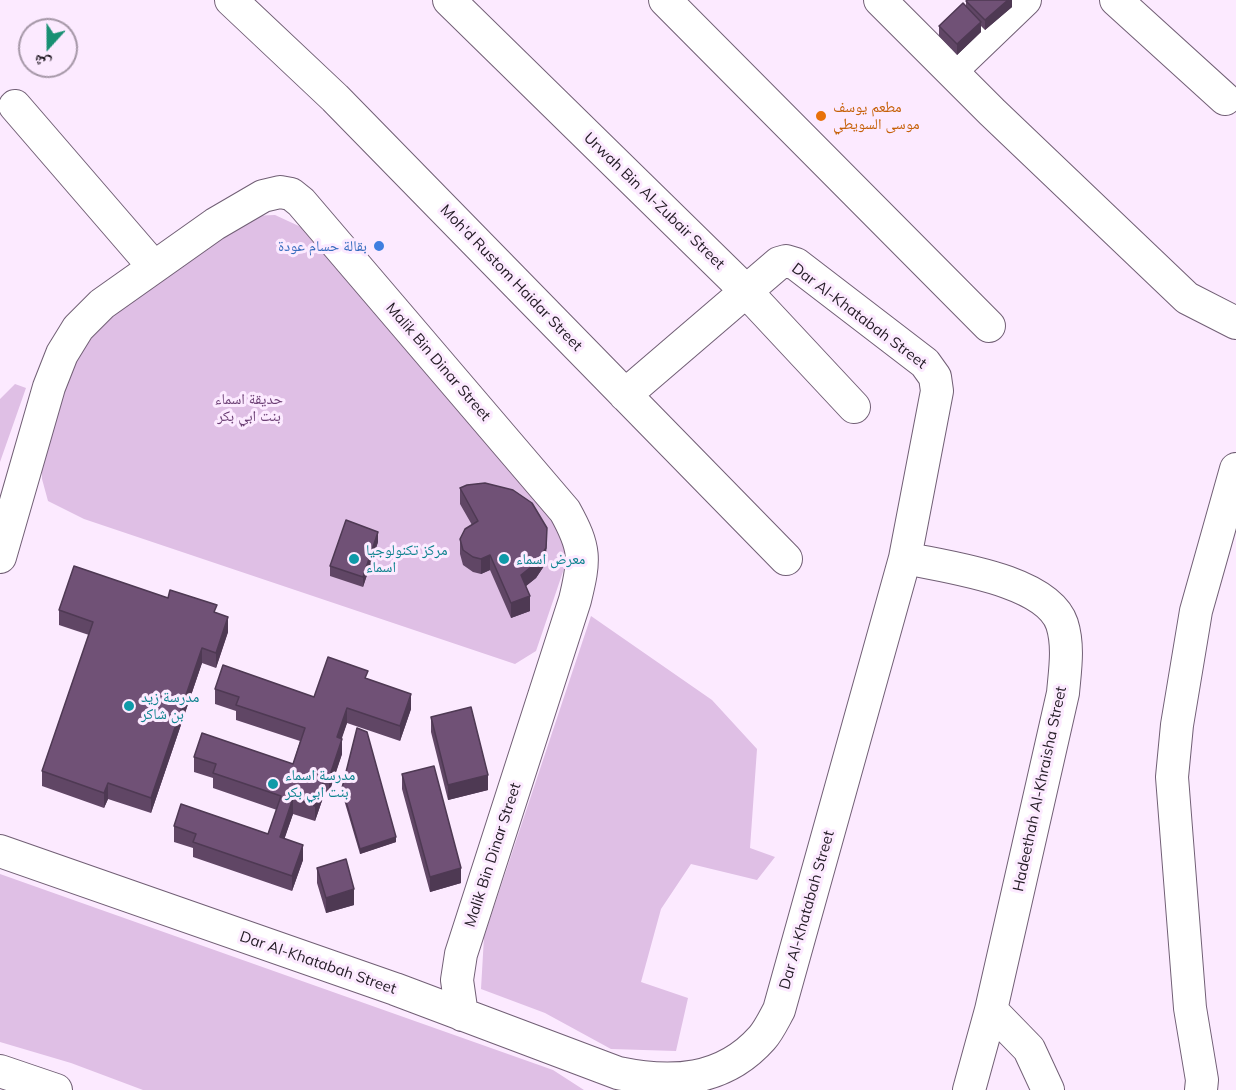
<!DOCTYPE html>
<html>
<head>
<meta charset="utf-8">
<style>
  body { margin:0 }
  #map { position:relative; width:1236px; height:1090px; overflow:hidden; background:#fceaff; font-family:Mulish,"Noto Naskh Arabic",sans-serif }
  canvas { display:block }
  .north { position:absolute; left:18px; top:18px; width:60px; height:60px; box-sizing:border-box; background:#fceaff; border:2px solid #a597a7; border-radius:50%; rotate:201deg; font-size:16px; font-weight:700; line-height:24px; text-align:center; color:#221a24 }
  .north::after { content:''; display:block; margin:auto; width:21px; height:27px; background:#189073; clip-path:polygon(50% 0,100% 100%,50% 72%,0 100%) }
</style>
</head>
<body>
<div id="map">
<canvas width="1236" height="1090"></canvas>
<div class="north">ش</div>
</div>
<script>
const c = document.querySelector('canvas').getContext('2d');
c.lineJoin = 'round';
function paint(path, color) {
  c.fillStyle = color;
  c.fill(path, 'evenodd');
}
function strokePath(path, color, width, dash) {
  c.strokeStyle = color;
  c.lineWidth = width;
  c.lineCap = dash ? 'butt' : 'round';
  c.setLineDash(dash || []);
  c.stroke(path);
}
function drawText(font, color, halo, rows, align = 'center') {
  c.font = font + ' Mulish,"Noto Naskh Arabic",sans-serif';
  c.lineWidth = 6;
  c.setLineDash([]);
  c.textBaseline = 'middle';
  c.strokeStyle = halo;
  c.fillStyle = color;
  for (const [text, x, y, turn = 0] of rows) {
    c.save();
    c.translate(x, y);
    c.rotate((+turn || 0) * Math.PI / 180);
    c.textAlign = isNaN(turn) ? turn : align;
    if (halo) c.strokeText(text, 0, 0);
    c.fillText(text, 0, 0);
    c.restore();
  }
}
const green = new Path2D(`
  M275 215 301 227 553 515 569 554 536 651 515 664 84 519 48 501 42 479V457L66 370 85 336 137 290 249 216Z
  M15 384 26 388 0 462V399Z
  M591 616 712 700 757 749 750 848 775 857 757 880 691 864 661 909 641 982 688 998 676 1051 611 1049 545 1013 481 989 484 937Z
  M0 874 553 1070 584 1090H143L71 1063 0 1042Z`);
const minor = new Path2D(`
  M231 0 335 98 786 559
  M449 0 741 286 854 407
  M665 0 989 326
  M880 0 992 112 1187 298 1236 323
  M1116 0 1225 99
  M951 71 1025 0
  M15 106 154 267
  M0 557 49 387 62 354 78 328 102 304 215 224 263 196 280 192 291 194 301 202 565 511C586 549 585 559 575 600L461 954 457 980 462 1015
  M905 558C945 567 1047 579 1062 624 1069 646 1065 670 1063 693L991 1010 969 1090
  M0 851 395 989 618 1073C671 1084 723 1082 762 1038 769 1030 774 1019 779 1010L905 558 937 391 935 377 925 363 796 264 786 261 779 263 625 395
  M991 1010 1029 1049 1048 1090
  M0 1071 56 1090
  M1201 1090 1202 1080 1190 1008 1172 777 1177 725 1196 611 1236 469`);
const wall = new Path2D(`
  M1012 0V7L985 30 981 26V32L957 55 939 36V26L966 6V1Z
  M460 488 546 563 536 578 526 586 530 611 511 618 490 570 481 574 473 572 463 565 460 554V539L472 525 460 504Z
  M378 542 363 587 330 576V566Z
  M168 598 217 613 228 632 216 668 202 663 151 813 108 799 104 808 42 786V771L89 635 59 625V610Z
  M368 679 411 709 400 741 347 723 341 739 342 754 329 793 325 792 315 821 293 814 284 839 303 860 292 891 193 857V848L174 842V826L268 834 277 810 213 788V778L194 772V757L293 764 300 741 236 720V711L215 704V689L314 697Z
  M431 717 488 790 448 800 431 732Z
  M402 774 461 883 430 892 402 789Z
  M342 788 396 842 360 854 342 793Z
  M317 868 354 905 326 913 317 883Z`);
const shadedWall = new Path2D(`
  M1008 0H1012V7L985 30V20Z
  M981 22V32L957 55V44Z
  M547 528 546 563 536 578 521 590V575Z
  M378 532V542L363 587V577Z
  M490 555V570L481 574V559Z
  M530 596V611L511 618V603Z
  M228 617V632L216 668V653Z
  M202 648V663L151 813V798Z
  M411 694V709L400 741V726Z
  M347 708V723L337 753V737Z
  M342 739V754L329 793V778Z
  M488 775V790L448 800V785Z
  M325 777V792L315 821V806Z
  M108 783V799L104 808V793Z
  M293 798V814L280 852V837Z
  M396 837V842L360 854V849Z
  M303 845V860L292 891V876Z
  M461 868V883L430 892V877Z
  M354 889V905L326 913V898Z`);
const building = new Path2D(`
  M968 0H1008L985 20 966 1Z
  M963 3 981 22 957 44 939 26Z
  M485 483 513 490 532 503 547 528 546 548 536 563 521 575 530 596 511 603 490 555 481 559 473 557 463 550 460 539 465 529 478 521 460 488 467 485Z
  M346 520 378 532 363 577 330 566Z
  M74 566 168 598 170 590 217 605 214 612 228 617 216 653 202 648 151 798 108 783 104 793 42 771 93 622 59 610Z
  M328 657 368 671 365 678 411 694 400 726 347 708 337 737 342 739 329 778 325 777 315 806 293 798 280 837 303 845 292 876 193 842 196 834 174 826 181 804 268 834 281 796 213 773 216 764 194 757 202 733 293 764 305 728 236 705 239 697 215 689 223 665 314 697Z
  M471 707 488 775 448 785 431 717Z
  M357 728 367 732 396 837 360 849 342 788Z
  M434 766 461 868 430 877 402 774Z
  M346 859 354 889 326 898 317 868Z`);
const markers = [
  [821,116,6,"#e8710a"],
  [379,246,6,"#3f7fe0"],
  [354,559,6,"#0f9aa8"],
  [504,559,6,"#0f9aa8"],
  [129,706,6,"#0f9aa8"],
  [273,784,6,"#0f9aa8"]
];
const foodNames = [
  ["مطعم يوسف",833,107],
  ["موسى السويطي",833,124]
];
const streetNames = [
  ["Urwah Bin Al-Zubair Street",654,201,44],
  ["Moh'd Rustom Haidar Street",511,278,46],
  ["Dar Al-Khatabah Street",859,316,37],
  ["Malik Bin Dinar Street",438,362,49],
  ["Hadeethah Al-Khraisha Street",1040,789,-78],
  ["Malik Bin Dinar Street",493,855,-72],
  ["Dar Al-Khatabah Street",807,910,-74],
  ["Dar Al-Khatabah Street",318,963,19]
];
const shopNames = [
  ["بقالة حسام عودة",367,246]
];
const parkNames = [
  ["حديقة اسماء",249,399],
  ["بنت ابي بكر",249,416]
];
const cultureNames = [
  ["مركز تكنولوجيا",366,550],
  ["اسماء",366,567],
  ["معرض اسماء",516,559],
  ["مدرسة زيد",141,697],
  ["بن شاكر",141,714],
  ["مدرسة اسماء",285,775],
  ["بنت ابي بكر",285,792]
];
paint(green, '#dfbfe5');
strokePath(minor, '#715f75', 34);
strokePath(minor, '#fff', 32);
paint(wall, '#604665');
paint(shadedWall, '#4e3953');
paint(building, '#705176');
strokePath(building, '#4e3953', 1.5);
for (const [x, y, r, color] of markers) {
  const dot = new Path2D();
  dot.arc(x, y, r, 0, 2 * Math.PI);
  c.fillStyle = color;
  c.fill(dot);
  strokePath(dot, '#fceaff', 2);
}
drawText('15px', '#c56008', '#fceaff', foodNames, 'left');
drawText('15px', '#221a24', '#fceaff', streetNames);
drawText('15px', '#366cbe', '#fceaff', shopNames, 'right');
drawText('15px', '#6c4075', '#fceaff', parkNames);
drawText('15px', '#0d838f', '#fceaff', cultureNames, 'left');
</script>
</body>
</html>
